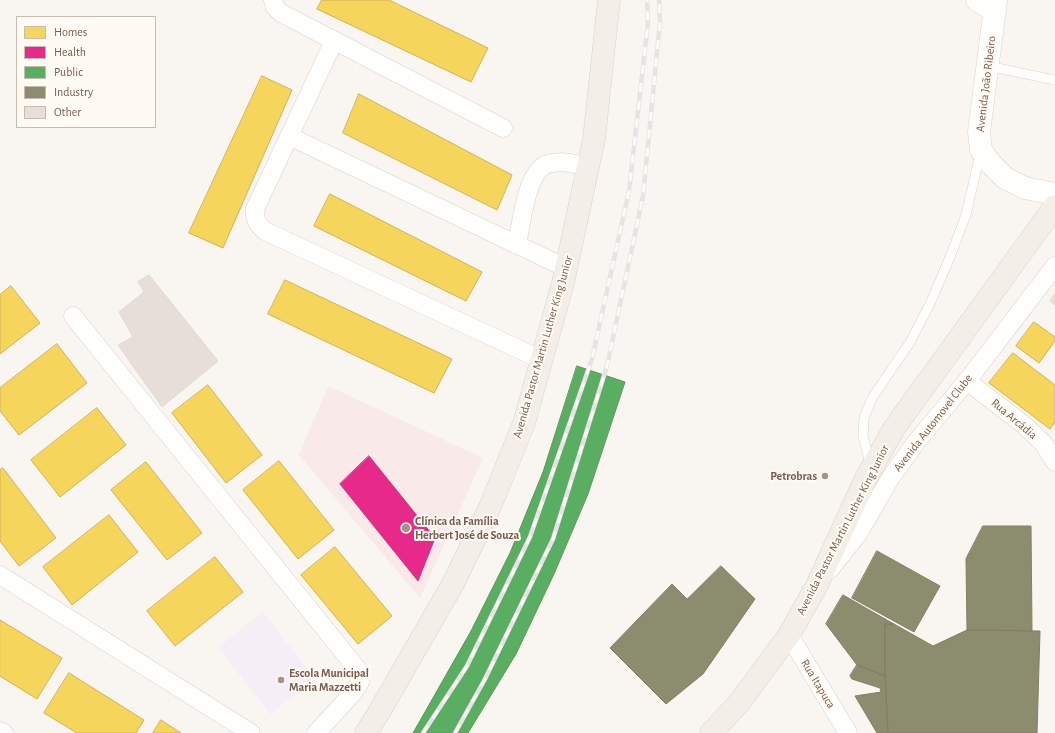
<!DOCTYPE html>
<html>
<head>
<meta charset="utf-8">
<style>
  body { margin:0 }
  #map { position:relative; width:1055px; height:733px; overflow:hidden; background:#f9f5f0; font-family:"Alegreya Sans",sans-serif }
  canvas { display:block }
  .legend { position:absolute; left:16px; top:16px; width:140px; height:112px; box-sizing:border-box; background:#fffaf3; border:1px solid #cabbb1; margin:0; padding:5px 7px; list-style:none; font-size:12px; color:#7a5c4d }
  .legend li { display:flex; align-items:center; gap:8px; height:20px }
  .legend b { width:20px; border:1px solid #cabbb1 }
</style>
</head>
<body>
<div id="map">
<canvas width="1055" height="733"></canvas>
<ul class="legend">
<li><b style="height:11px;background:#f6d55c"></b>Homes</li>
<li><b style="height:11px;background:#e7298a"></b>Health</li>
<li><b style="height:11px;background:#5aae61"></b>Public</li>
<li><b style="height:11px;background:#8c8c6e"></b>Industry</li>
<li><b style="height:11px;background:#e6ded7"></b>Other</li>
</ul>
</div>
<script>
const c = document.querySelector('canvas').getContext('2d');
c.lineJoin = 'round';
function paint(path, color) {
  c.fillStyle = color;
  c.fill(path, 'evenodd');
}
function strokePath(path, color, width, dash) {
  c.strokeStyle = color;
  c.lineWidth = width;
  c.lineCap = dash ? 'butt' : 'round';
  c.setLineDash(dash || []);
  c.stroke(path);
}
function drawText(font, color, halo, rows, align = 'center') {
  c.font = font + ' "Alegreya Sans",sans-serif';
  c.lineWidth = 4;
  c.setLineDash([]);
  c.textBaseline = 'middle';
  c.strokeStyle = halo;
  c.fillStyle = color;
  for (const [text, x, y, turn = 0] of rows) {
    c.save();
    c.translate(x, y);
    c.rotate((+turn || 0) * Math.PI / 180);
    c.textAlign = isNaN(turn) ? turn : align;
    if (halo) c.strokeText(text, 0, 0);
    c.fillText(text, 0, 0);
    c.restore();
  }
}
const education = new Path2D(`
  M263 612 315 679 270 714 218 647Z`);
const medical = new Path2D(`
  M328 386 483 458 420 598 299 455Z`);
const homes = new Path2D(`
  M322 0H389L488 48 471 82 317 9Z
  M262 76 292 90 223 248 189 233Z
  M359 94 512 175 497 210 343 133Z
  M330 194 482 272 466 301 314 226Z
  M285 280 452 359 434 393 268 314Z
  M11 286 40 323 0 354V295Z
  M1034 322 1055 337V341L1039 363 1016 346Z
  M57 344 87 383 19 435 0 411V388Z
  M1013 353 1055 385V422L1050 429 989 383Z
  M208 385 262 455 226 483 172 413Z
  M97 408 126 445 60 497 31 460Z
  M279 461 334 530 298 559 243 490Z
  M146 462 202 533 167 560 111 490Z
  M3 468 56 538 19 566 0 541V470Z
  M109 515 138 552 72 605 43 567Z
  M335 547 392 616 358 644 301 575Z
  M215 557 243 592 175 646 147 611Z
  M0 620 62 658 37 699 0 676Z
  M69 673 144 720 136 733H77L44 713Z
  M161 720 181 733H153Z`);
const health = new Path2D(`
  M369 456 435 538 418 581 340 484Z`);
const public = new Path2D(`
  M577 366 625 382 588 494 554 574 516 654 468 733H413L471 631 510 553 543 472Z`);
const industry = new Path2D(`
  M983 526H1031L1032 631 967 630 966 559Z
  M877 551 940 586 914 632 852 598Z
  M721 566 755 599 703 674 666 704 610 648 672 584 687 599Z
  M843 595 894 624H885V676L857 665 826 624Z
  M885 624H894L933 646 967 630 1040 631 1037 733H888L885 676Z
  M857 665 885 676 888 733H877L855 696 881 692 880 688 852 679 850 676Z`);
const building = new Path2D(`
  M149 275 218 361 162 407 118 345 133 337 119 312 144 292 138 282Z
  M1055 294V305L1050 301Z`);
const lane = new Path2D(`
  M988 66 1055 80
  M870 463 863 436 864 418 872 398 909 344 930 304 950 257 966 215 980 154`);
const street = new Path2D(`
  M273 0 275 7 281 13 503 128
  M334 41 255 209C254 219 257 224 265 231L542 360
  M289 136 566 268
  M517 245C521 225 526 175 545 165 557 159 575 164 588 166
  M73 316 358 670 360 682 353 693 316 733
  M967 381 1024 425 1043 443 1055 462
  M830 569 858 534 891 477 917 441 967 381 1055 266
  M0 575 251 733
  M789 635 848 733
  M0 731 4 733`);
const secondary = new Path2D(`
  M977 0 995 11
  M996 0 979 132 981 150 989 162 1005 178 1025 188 1055 194`);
const primary = new Path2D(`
  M366 733 378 714 454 582 490 507 524 423 563 283 594 139 609 0
  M711 733 739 703 789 635 817 585 866 478 895 427 1055 206`);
const rail = new Path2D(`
  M423 733 467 666 530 537 592 359 629 191 648 22 647 0
  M455 733 485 679 553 539 607 366 643 196 660 22 659 0`);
const markers = [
  [825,476,4,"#a69286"],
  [406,528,5,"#a69286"],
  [281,680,4,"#a69286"]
];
const streetNames = [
  ["Avenida João Ribeiro",986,84,-83],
  ["Avenida Pastor Martin Luther King Junior",543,347,-74],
  ["Rua Arcádia",1014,419,40],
  ["Avenida Automovel Clube",933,423,-52],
  ["Avenida Pastor Martin Luther King Junior",843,530,-63],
  ["Rua Itapuca",818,684,59]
];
const poiNames = [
  ["Petrobras",817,476,"right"],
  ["Clínica da Família",415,521],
  ["Herbert José de Souza",415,535],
  ["Escola Municipal",289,673],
  ["Maria Mazzetti",289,687]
];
paint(education, '#f6eef6');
paint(medical, '#fae9e9');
paint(homes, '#f6d55c');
strokePath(homes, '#d1b158', 1);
paint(health, '#e7298a');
strokePath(health, '#c63878', 1);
paint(public, '#5aae61');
strokePath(public, '#64955b', 1);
paint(industry, '#8c8c6e');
strokePath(industry, '#877e64', 1);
paint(building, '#e6ded7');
strokePath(building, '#e2d8d2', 1);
strokePath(lane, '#d7d1cb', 10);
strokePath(street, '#d7d1cb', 19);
strokePath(secondary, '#d9d2cb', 23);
strokePath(primary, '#dad1cc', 23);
strokePath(lane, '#fefefd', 9);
strokePath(street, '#fefefd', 18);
strokePath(secondary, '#fefefd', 22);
strokePath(primary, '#f3eee8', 22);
strokePath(rail, '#e6e3e7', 4.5);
strokePath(rail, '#fffaf3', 3, [9]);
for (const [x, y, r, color] of markers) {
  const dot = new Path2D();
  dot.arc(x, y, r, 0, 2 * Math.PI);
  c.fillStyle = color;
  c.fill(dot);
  strokePath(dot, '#fffaf3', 1.5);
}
drawText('12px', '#7a5c4d', '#fffaf3', streetNames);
drawText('bold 12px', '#7a5c4d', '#fffaf3', poiNames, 'left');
</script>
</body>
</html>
